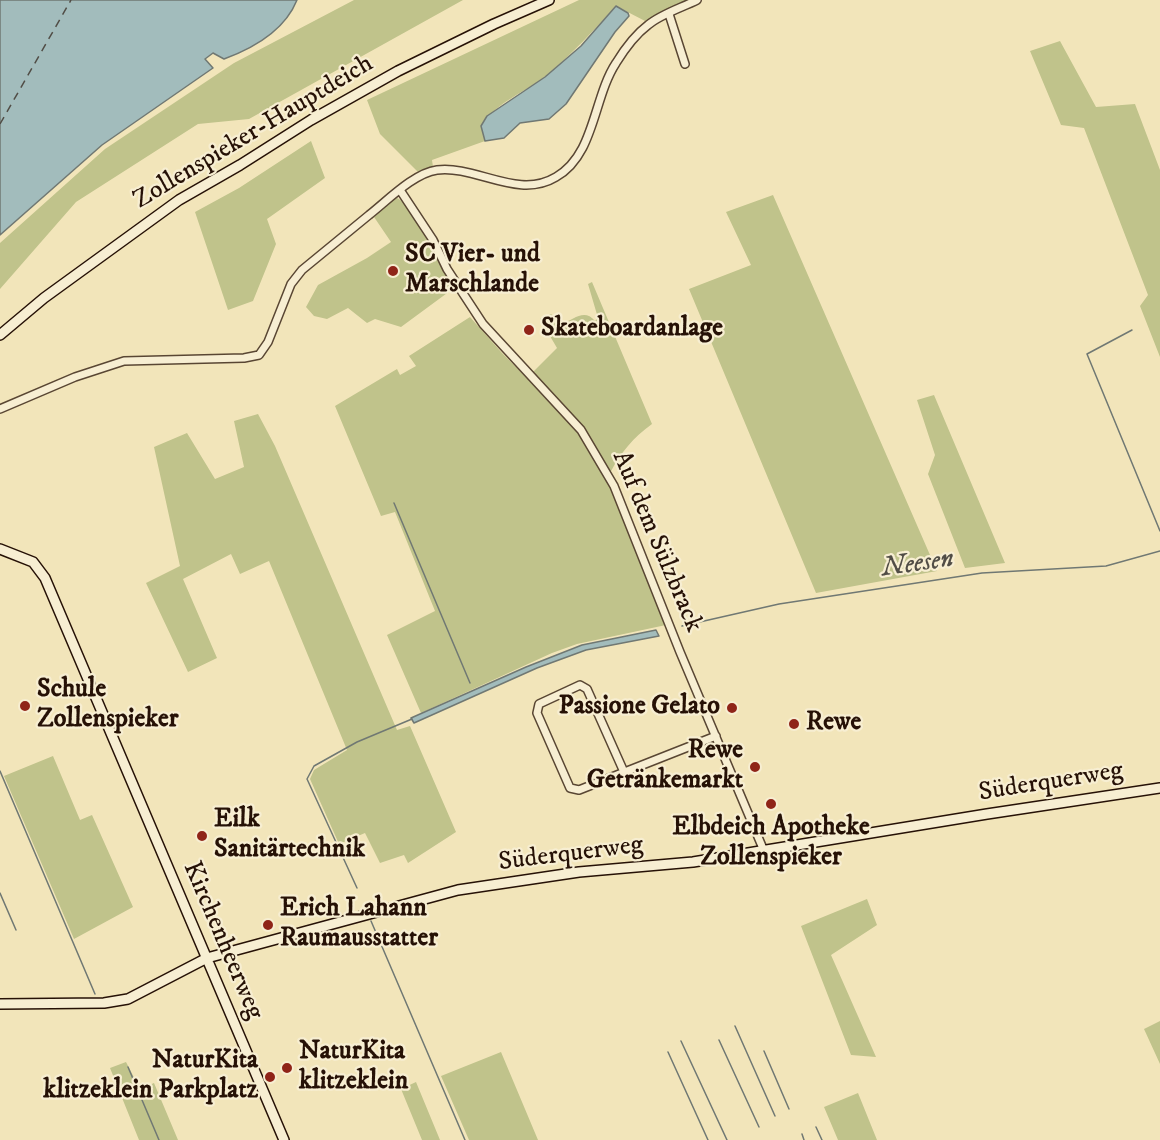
<!DOCTYPE html>
<html>
<head>
<meta charset="utf-8">
<style>
  body { margin:0 }
  canvas { display:block; background:#f2e5ba }
</style>
</head>
<body>
<canvas width="1160" height="1140"></canvas>
<script>
const c = document.querySelector('canvas').getContext('2d');
c.lineJoin = 'round';
function paint(path, color) {
  c.fillStyle = color;
  c.fill(path, 'evenodd');
}
function strokePath(path, color, width, dash) {
  c.strokeStyle = color;
  c.lineWidth = width;
  c.lineCap = dash ? 'butt' : 'round';
  c.setLineDash(dash || []);
  c.stroke(path);
}
function drawText(font, color, halo, rows, align = 'center') {
  c.font = font + ' "IM FELL DW Pica",serif';
  c.lineWidth = 4.5;
  c.setLineDash([]);
  c.textBaseline = 'middle';
  c.strokeStyle = halo;
  c.fillStyle = color;
  for (const [text, x, y, turn = 0] of rows) {
    c.save();
    c.translate(x, y);
    c.rotate((+turn || 0) * Math.PI / 180);
    c.textAlign = isNaN(turn) ? turn : align;
    if (halo) c.strokeText(text, 0, 0);
    c.fillText(text, 0, 0);
    c.restore();
  }
}
const green = new Path2D(`
  M354 0H463L249 119 198 124 76 202 0 289V243L105 149 234 63Z
  M579 0H689L647 22 616 6C594 30 572 54 547 75 526 92 496 102 481 126L485 141 432 160 433 167 419 173 380 134 367 100Z
  M1060 41 1096 107 1135 104 1160 170V357L1140 306 1148 295 1084 128 1061 125 1030 51Z
  M311 141 325 178 267 219 276 244 253 301 228 310 195 212 239 188Z
  M773 195 937 571 816 593 689 289 751 265 726 212Z
  M397 198C414 205 440 269 454 288L401 327 375 319 367 323 348 308 327 319 314 316 306 307 318 285 367 258 391 242 374 217 390 201Z
  M592 282 652 424C633 438 621 452 610 473L583 427 532 373 557 348 540 319 541 318 551 314 561 324C574 320 584 308 595 321L598 318 588 284Z
  M470 317 502 353 580 432 611 487 666 625 577 644 552 653 421 713 387 635 435 611 395 512 381 516 335 406 397 369 400 375 416 366 409 356Z
  M934 395 1005 563 965 568 928 474 935 455 917 400Z
  M258 414 275 446 397 730 410 726 456 832 408 863 404 855 380 863 365 833 339 844 310 779 314 770 347 750 269 561 240 574 231 554 183 579 217 658 188 672 146 583 180 566 154 447 187 433 215 479 244 467 234 421Z
  M53 756 80 820 92 815 133 907 74 939 4 776Z
  M867 899 877 925 831 955 876 1057 851 1055 801 926Z
  M1160 1021V1064L1144 1029Z
  M501 1052 538 1140H469L441 1076Z
  M126 1062 140 1089 154 1083 178 1140H139L110 1068Z
  M416 1082 440 1140H422L401 1089Z
  M858 1093 877 1140H838L824 1107Z`);
const water = new Path2D(`
  M0 0H297C285 30 254 48 224 59L213 53 205 59 213 68 102 145 0 235Z
  M616 6 628 13 629 16 615 32 566 104 549 119 520 123 504 138 485 141 481 126 487 116 545 77 581 46Z
  M656 630 659 636 586 650 537 668 414 723 411 718 526 667 582 645Z`);
const stream = new Path2D(`
  M1132 330 1087 354 1160 531
  M394 503 470 683
  M682 626 779 604 982 573 1106 566 1160 551
  M0 771 95 994
  M357 888 307 779 314 766 357 742 412 719
  M0 893 16 930
  M371 921 465 1140
  M735 1026 775 1116
  M719 1040 759 1127
  M681 1041 727 1140
  M764 1051 789 1109
  M668 1052 708 1140
  M128 1067 159 1140
  M816 1127 822 1140
  M802 1134 804 1140`);
const ferry = new Path2D(`
  M0 124 71 0`);
const street = new Path2D(`
  M669 14 685 64
  M400 190 433 240 447 269 483 324 581 430 614 486 680 652 764 851
  M0 409 75 377 124 361 244 358 259 355 268 342 291 284 302 270C325 251 347 233 369 215 387 201 414 173 437 170 476 165 518 200 556 177 595 155 593 98 616 63 624 50 636 34 648 25 661 14 681 8 697 0
  M624 772 587 689 580 685 539 704 537 713 570 788 579 790 716 736`);
const secondary = new Path2D(`
  M0 335 44 298 179 200 240 165 311 120 398 71 494 24 549 0
  M0 549 33 562 45 578 284 1140
  M0 1004 104 1003 128 999 207 958 458 890 579 872 693 862 987 814 1160 788`);
const markers = [
  [393,271,6,"#8f2418"],
  [529,330,6,"#8f2418"],
  [25,706,6,"#8f2418"],
  [732,708,6,"#8f2418"],
  [794,724,6,"#8f2418"],
  [755,767,6,"#8f2418"],
  [771,804,6,"#8f2418"],
  [202,836,6,"#8f2418"],
  [268,925,6,"#8f2418"],
  [287,1068,6,"#8f2418"],
  [270,1077,6,"#8f2418"]
];
const streetNames = [
  ["Zollenspieker-Hauptdeich",254,133,-31],
  ["Auf dem Sülzbrack",656,542,67],
  ["Süderquerweg",1051,783,-9],
  ["Süderquerweg",571,855,-7],
  ["Kirchenheerweg",222,941,67]
];
const poiNames = [
  ["SC Vier- und",405,256],
  ["Marschlande",405,286],
  ["Skateboardanlage",541,330],
  ["Schule",37,691],
  ["Zollenspieker",37,721],
  ["Passione Gelato",720,708,"right"],
  ["Rewe",806,724],
  ["Rewe",743,752,"right"],
  ["Getränkemarkt",743,782,"right"],
  ["Eilk",214,821],
  ["Sanitärtechnik",214,851],
  ["Elbdeich Apotheke",771,829,"center"],
  ["Zollenspieker",771,859,"center"],
  ["Erich Lahann",280,910],
  ["Raumausstatter",280,940],
  ["NaturKita",299,1053],
  ["klitzeklein",299,1083],
  ["NaturKita",258,1062,"right"],
  ["klitzeklein Parkplatz",258,1092,"right"]
];
const waterNames = [
  ["Neesen",918,565,-8]
];
paint(green, '#c0c38b');
paint(water, '#a2bcbc');
strokePath(water, '#707873', 1.5);
strokePath(stream, '#707873', 1.5);
strokePath(ferry, '#514d46', 1.5, [8, 6]);
strokePath(street, '#594633', 10);
strokePath(secondary, '#261106', 12);
strokePath(street, '#f7eed2', 7);
strokePath(secondary, '#f7eed2', 9);
for (const [x, y, r, color] of markers) {
  const dot = new Path2D();
  dot.arc(x, y, r, 0, 2 * Math.PI);
  c.fillStyle = color;
  c.fill(dot);
  strokePath(dot, '#f7eed2', 2);
}
drawText('26px', '#261106', '#f7eed2', streetNames);
drawText('bold 26px', '#261106', '#f7eed2', poiNames, 'left');
drawText('italic 27px', '#514d46', '#f7eed2', waterNames);
</script>
</body>
</html>
